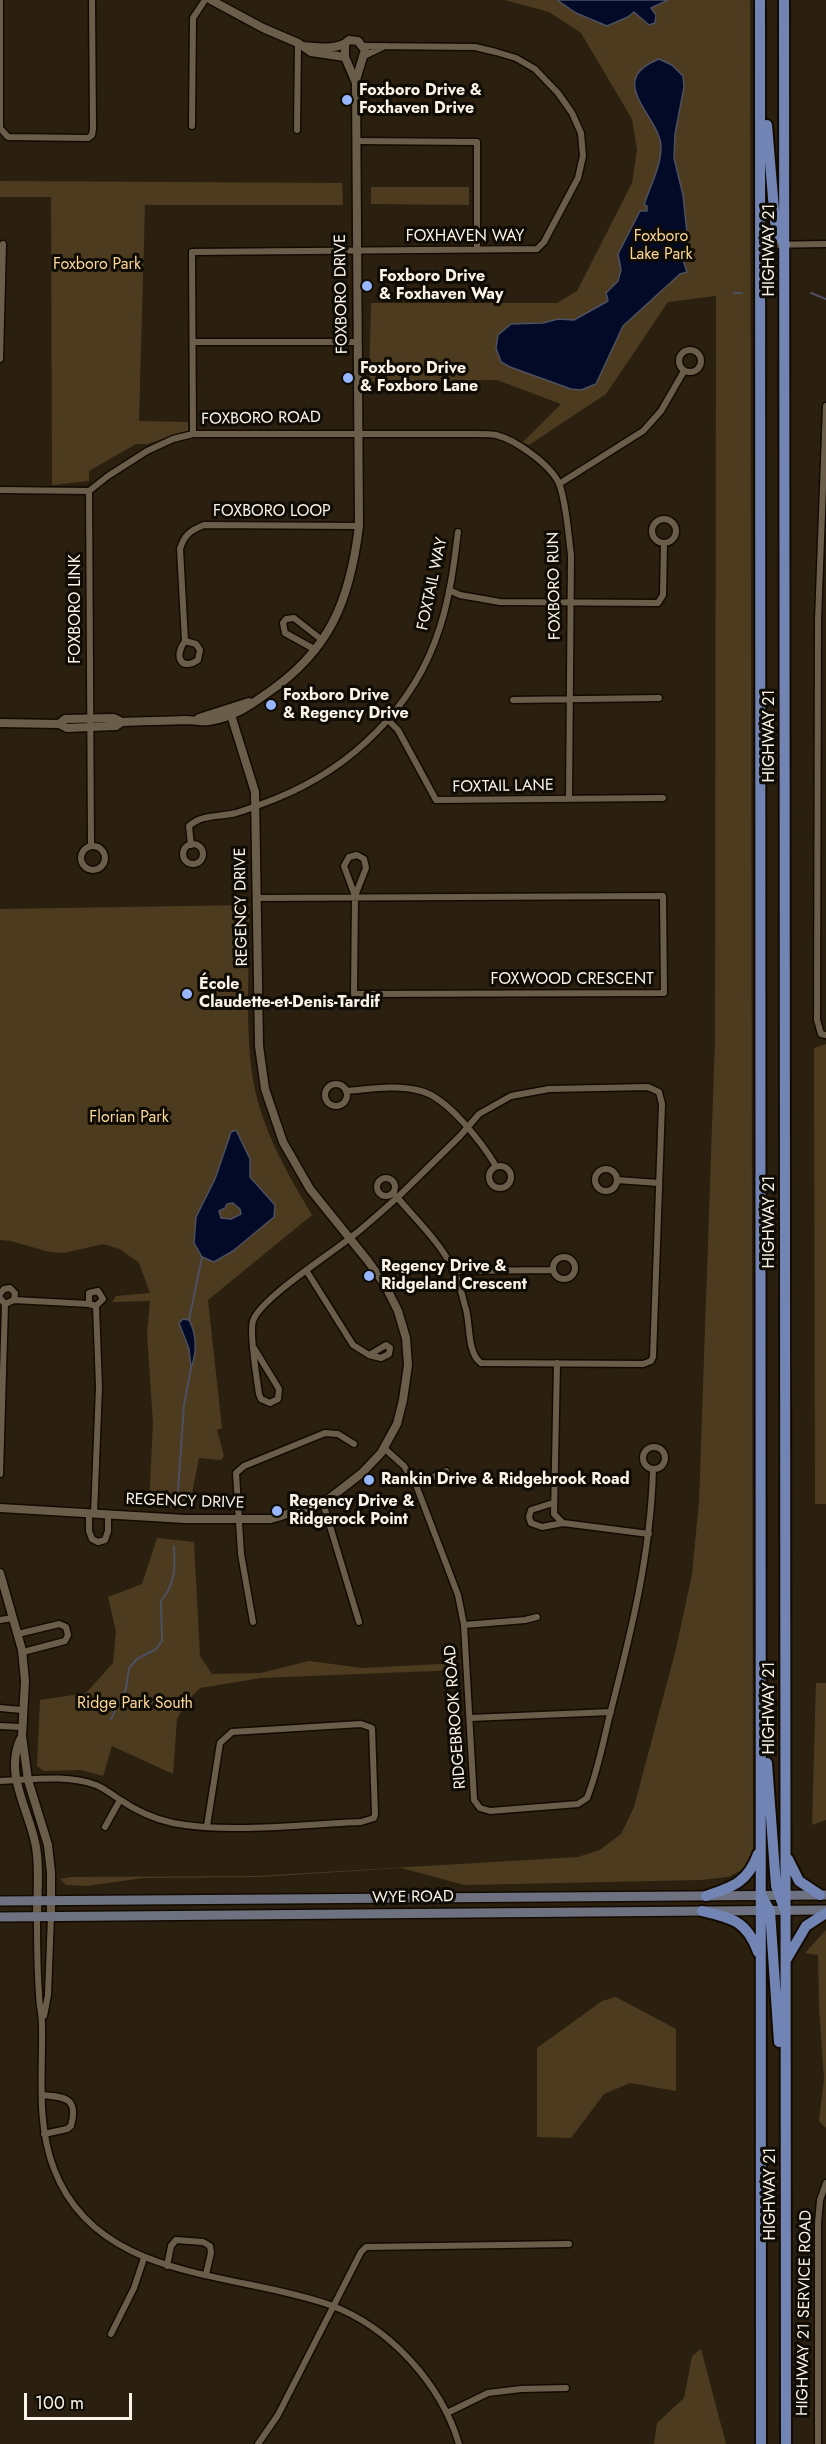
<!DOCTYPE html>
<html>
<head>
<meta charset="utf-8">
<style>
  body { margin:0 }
  #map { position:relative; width:826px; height:2444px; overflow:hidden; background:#2b200f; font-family:Jost,sans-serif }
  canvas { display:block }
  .scale { position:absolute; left:24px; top:2393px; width:108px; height:27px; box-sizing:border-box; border:3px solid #faf3e8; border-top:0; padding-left:8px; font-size:18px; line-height:21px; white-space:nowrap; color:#faf3e8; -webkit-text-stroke:4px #0f0b05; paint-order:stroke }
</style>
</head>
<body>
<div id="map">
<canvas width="826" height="2444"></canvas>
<div class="scale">100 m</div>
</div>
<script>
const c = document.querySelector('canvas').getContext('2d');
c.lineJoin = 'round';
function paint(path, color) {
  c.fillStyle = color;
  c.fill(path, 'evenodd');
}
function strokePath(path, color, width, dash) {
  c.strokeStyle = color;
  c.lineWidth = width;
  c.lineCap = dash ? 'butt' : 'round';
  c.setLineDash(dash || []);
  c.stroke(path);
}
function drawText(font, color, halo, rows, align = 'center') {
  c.font = font + ' Jost,sans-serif';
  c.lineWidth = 6;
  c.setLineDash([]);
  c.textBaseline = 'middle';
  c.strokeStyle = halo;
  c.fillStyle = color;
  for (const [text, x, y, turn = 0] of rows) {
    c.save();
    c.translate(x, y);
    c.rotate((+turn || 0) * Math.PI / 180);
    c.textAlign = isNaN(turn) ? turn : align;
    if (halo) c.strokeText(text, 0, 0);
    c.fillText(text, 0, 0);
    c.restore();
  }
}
const green = new Path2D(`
  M505 0H557L590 20 634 12 642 20 651 8 668 0H750L753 1851 750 1863 744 1873 740 1871 728 1877 701 1880 465 1885 401 1868 260 1877 143 1878 87 1886 66 1885 60 1879 71 1877 257 1876 578 1857 600 1850 621 1834 634 1807 676 1649 692 1574 699 1502 715 1040 716 296 668 302 606 394 529 445 523 442 561 404 497 380 369 382 371 303H557L577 291 632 183 637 150 632 119 581 33 549 12Z
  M0 181 342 183 343 205H145L139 421 188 422V431L147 444H136L89 471V481L52 485 51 197H0Z
  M371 187H469V205L371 204Z
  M249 905C250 961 244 1030 254 1085 263 1131 288 1175 312 1215L208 1300 222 1428 217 1430 224 1456 221 1460 199 1458 189 1508 163 1507 149 1504 153 1423 147 1334 150 1301 112 1302 116 1296 150 1293 139 1263 120 1249 103 1244 64 1253 49 1252 11 1241 0 1240V909Z
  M826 1044V1504H815L814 1048Z
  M157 1538 194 1542 200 1656 212 1674 261 1673 309 1661 363 1668 459 1663 456 1669 459 1670 261 1678 200 1688 187 1701 177 1719 173 1774 112 1746 103 1776 81 1770 44 1771 37 1766 40 1700 86 1693 113 1663 116 1631 108 1597 142 1584Z
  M816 1683H826V1820L812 1825Z
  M826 1930V2128L819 2121 824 2079 819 2007 818 1955 805 1953Z
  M616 1997 676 2029V2091L630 2083 604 2094 571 2138 537 2137V2048L602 2001Z
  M701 2349 726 2444H654L657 2423 684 2398 692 2356Z`);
const water = new Path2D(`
  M557 0H668L651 8 656 15 655 23 649 25 634 12 628 17 607 26 576 13Z
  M659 59 672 65 683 76 684 87 675 134 674 158 683 195 688 242 683 260 687 272 680 274 623 326 596 384 581 390 571 389 510 367 501 362 496 348 498 335 511 324 543 323 558 319 574 320 608 301 606 293 618 281 621 270 618 254 640 211H647V206L644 205C650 186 661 167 661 147 661 117 603 81 659 59Z
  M236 1130 250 1159V1177L275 1205 274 1217 233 1251 214 1262 202 1257 194 1243 196 1217 215 1179 231 1132ZM233 1203 240 1209 241 1214 231 1219 221 1218 219 1211 225 1208 227 1204Z
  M183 1319 189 1320C197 1335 197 1353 191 1368L189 1349 179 1323Z`);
const stream = new Path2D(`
  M734 293H742
  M811 293 826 299
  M189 1320 202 1257
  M178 1491 184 1405 191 1368
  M111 1719 126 1689 129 1668 137 1659 156 1649 162 1641 161 1601C176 1582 175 1568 174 1546`);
const minor = new Path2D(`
  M0 0V128L8 137 88 138 92 135 93 129 92 0
  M364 56 385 46
  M192 126 193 18 205 0
  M297 130 298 43
  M356 141 477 142V250
  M761 245 826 244
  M193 342H357
  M679 361a11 11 0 1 1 22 0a11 11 0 1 1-22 0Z
  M0 359 3 244
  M826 406 818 620 817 1020 821 1034 826 1035
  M193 434 192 252 537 249 544 242 578 178 583 156 581 133 572 113 558 93 535 69 516 58 496 52 475 47 364 46
  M559 484 643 431 661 411 684 371
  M0 490 89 491 108 476 147 451 173 439 193 434H477C483 434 490 434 496 435 516 440 553 466 560 486 567 508 568 533 571 555L569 799
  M89 491 91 846
  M652 531a12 12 0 1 1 24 0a12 12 0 1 1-24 0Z
  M449 590 460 595 500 602 658 603 663 595 664 543
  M185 641 180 549C184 535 191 530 204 525L359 526
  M185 641 196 644 200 650 198 660C180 672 174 655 185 641Z
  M316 650 285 633 283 623 286 619 294 618 322 640
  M513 700 659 698
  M388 720 398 730 436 800 663 798
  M183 854a10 10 0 1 1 20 0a10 10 0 1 1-20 0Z
  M191 845 189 826C202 814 220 817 236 813 249 809 262 804 275 799 352 768 415 707 440 627 450 596 454 564 458 532
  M81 858a12 12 0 1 1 24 0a12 12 0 1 1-24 0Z
  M257 898 663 896 664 993 354 994 355 896 344 866 349 857 357 855 364 859 366 868 355 896
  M325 1095a11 11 0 1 1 22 0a11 11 0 1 1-22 0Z
  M346 1091C370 1089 397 1084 421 1091 448 1098 482 1143 496 1166
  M489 1177a11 11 0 1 1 22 0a11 11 0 1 1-22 0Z
  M595 1180a11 11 0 1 1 22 0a11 11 0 1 1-22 0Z
  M377 1187a9 9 0 1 1 18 0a9 9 0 1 1-18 0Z
  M617 1180 659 1183
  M553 1268a11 11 0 1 1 22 0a11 11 0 1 1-22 0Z
  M306 1270 353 1345 369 1355 381 1358 389 1354 390 1348 386 1345 369 1355
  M454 1271 553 1270
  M0 1294 4 1289 10 1288 15 1293 14 1300
  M0 1298 5 1304 0 1474
  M5 1304 14 1300 89 1304 96 1306
  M89 1304V1293L98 1291 103 1299 96 1306
  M254 1348 279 1389 278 1399 270 1403 261 1399 259 1394C257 1379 249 1333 253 1321 260 1299 329 1255 350 1238 367 1225 383 1210 399 1196L460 1136 479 1114 511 1096 549 1089 648 1087 659 1092 662 1104 653 1357 651 1361 643 1364 481 1363C466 1352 471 1322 465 1306 462 1295 459 1281 454 1271 441 1243 416 1220 397 1197L393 1193
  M557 1363 554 1514 563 1523 649 1534
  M643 1458a11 11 0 1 1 22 0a11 11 0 1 1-22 0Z
  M384 1448 404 1466 416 1485 458 1595 464 1625 474 1800 480 1808 490 1811 578 1804 587 1798C598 1771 603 1742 610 1714 631 1633 651 1553 653 1469
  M416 1485 446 1471
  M323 1503 359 1622
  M553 1503 531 1510 529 1517 531 1523 542 1527 563 1523
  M89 1513V1531L92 1539 98 1542 105 1540 108 1531V1514
  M94 1514 99 1387 96 1306
  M0 1620 13 1618
  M253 1622 241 1554 236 1473 244 1466 325 1433 338 1434 354 1444
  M464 1625 525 1620 537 1617
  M18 1634 59 1624 66 1627 68 1635 65 1641 23 1652
  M0 1708 22 1710
  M470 1718 611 1712
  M0 1726 21 1727
  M0 1781C31 1780 66 1774 96 1785 104 1788 111 1794 119 1799 135 1810 154 1819 173 1823 229 1834 303 1824 361 1822L374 1818 375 1814 372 1728 361 1724 232 1732 220 1743 207 1826
  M105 1827 120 1800
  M37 1916C37 1942 37 1968 39 1994 39 2004 42 2015 42 2025 43 2074 36 2122 54 2169 97 2282 235 2271 330 2305 390 2327 441 2384 459 2444
  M44 2016 48 1995 51 1916
  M42 2095C64 2097 79 2097 71 2126L67 2129 44 2134
  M167 2266 171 2246 176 2240 203 2242 210 2246 211 2253 206 2274
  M111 2334 134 2288 144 2258
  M447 2413 488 2393 521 2389 566 2388
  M258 2444 278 2415 361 2252 366 2247 569 2244
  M818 2444V2223L820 2200 826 2183`);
const tertiary = new Path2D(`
  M211 0 263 28 298 43 311 52 345 57
  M303 46C316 47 339 51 349 40L358 41 365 50 356 80
  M199 718 249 702
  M0 723 59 724 67 728 116 726 122 722
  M59 724 65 719 114 718 122 722C143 721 165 721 186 720 193 720 201 722 209 721 231 718 248 707 266 694 330 651 350 600 359 526L356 83 345 57V45
  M0 1508 185 1519H271L323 1503 339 1491 362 1473 381 1453 397 1424 403 1400 408 1365 406 1338 398 1311 385 1285 368 1261 310 1189 283 1142 265 1089 259 1046 255 792 231 715
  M0 1573 22 1650 25 1681 22 1736 28 1780 48 1845 51 1873V1916
  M22 1736C2 1772 30 1811 36 1847 40 1870 37 1894 37 1916`);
const secondary = new Path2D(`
  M0 1901 826 1895
  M0 1917 826 1910`);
const primary = new Path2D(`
  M760 0 761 2444
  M784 0 786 2444
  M767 125 775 222 778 233 785 245
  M767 1763 776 1886 784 1908
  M788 1859 799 1881 820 1895
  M761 1895 770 1911 779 2042
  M706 1896C733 1887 748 1882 758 1854
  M702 1911C732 1918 747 1921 758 1952
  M786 1960 806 1926 826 1913`);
const markers = [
  [347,100,6,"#97b6fd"],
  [367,286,6,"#97b6fd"],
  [348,378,6,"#97b6fd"],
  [271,705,6,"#97b6fd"],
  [187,994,6,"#97b6fd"],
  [369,1276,6,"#97b6fd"],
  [369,1480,6,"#97b6fd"],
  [277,1511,6,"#97b6fd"]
];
const poiNames = [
  ["Foxboro Drive &",359,91],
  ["Foxhaven Drive",359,109],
  ["Foxboro Drive",379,277],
  ["& Foxhaven Way",379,295],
  ["Foxboro Drive",360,369],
  ["& Foxboro Lane",360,387],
  ["Foxboro Drive",283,696],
  ["& Regency Drive",283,714],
  ["École",199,985],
  ["Claudette-et-Denis-Tardif",199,1003],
  ["Regency Drive &",381,1267],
  ["Ridgeland Crescent",381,1285],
  ["Rankin Drive & Ridgebrook Road",381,1480],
  ["Regency Drive &",289,1502],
  ["Ridgerock Point",289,1520]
];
const streetNames = [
  ["FOXHAVEN WAY",465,237],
  ["HIGHWAY 21",770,250,-90],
  ["FOXBORO DRIVE",342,294,-91],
  ["FOXBORO ROAD",261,419,-1],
  ["FOXBORO LOOP",272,512],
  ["FOXTAIL WAY",433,584,-78],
  ["FOXBORO RUN",555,586,-91],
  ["FOXBORO LINK",76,609,-90],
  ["HIGHWAY 21",770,736,-90],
  ["FOXTAIL LANE",503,787,-1],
  ["REGENCY DRIVE",242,907,-91],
  ["FOXWOOD CRESCENT",572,980],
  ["HIGHWAY 21",770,1222,-90],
  ["REGENCY DRIVE",185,1502,2],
  ["HIGHWAY 21",770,1708,-90],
  ["RIDGEBROOK ROAD",456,1717,-94],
  ["WYE ROAD",413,1898,-1],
  ["HIGHWAY 21",771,2194,-90],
  ["HIGHWAY 21 SERVICE ROAD",805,2313,-89]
];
const parkNames = [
  ["Foxboro",661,237],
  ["Lake Park",661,255],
  ["Foxboro Park",97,265],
  ["Florian Park",129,1118],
  ["Ridge Park South",135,1704]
];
paint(green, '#4c3b1f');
paint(water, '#030a27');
strokePath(water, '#4d5061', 1.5);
strokePath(stream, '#4d5061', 2);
strokePath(minor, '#130a00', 9);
strokePath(tertiary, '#130a00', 11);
strokePath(secondary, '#130a00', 12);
strokePath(primary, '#130a00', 14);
strokePath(minor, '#6a5e4a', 6);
strokePath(tertiary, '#6a5e4a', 8);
strokePath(secondary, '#6e717f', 9);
strokePath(primary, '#7284b4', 10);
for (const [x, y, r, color] of markers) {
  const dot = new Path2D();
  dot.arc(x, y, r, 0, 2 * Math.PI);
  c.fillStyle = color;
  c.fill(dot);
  strokePath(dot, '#0f0b05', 2);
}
drawText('bold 16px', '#faf3e8', '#0f0b05', poiNames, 'left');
drawText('16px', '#faf3e8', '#0f0b05', streetNames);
drawText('16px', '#fdd797', '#0f0b05', parkNames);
</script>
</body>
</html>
